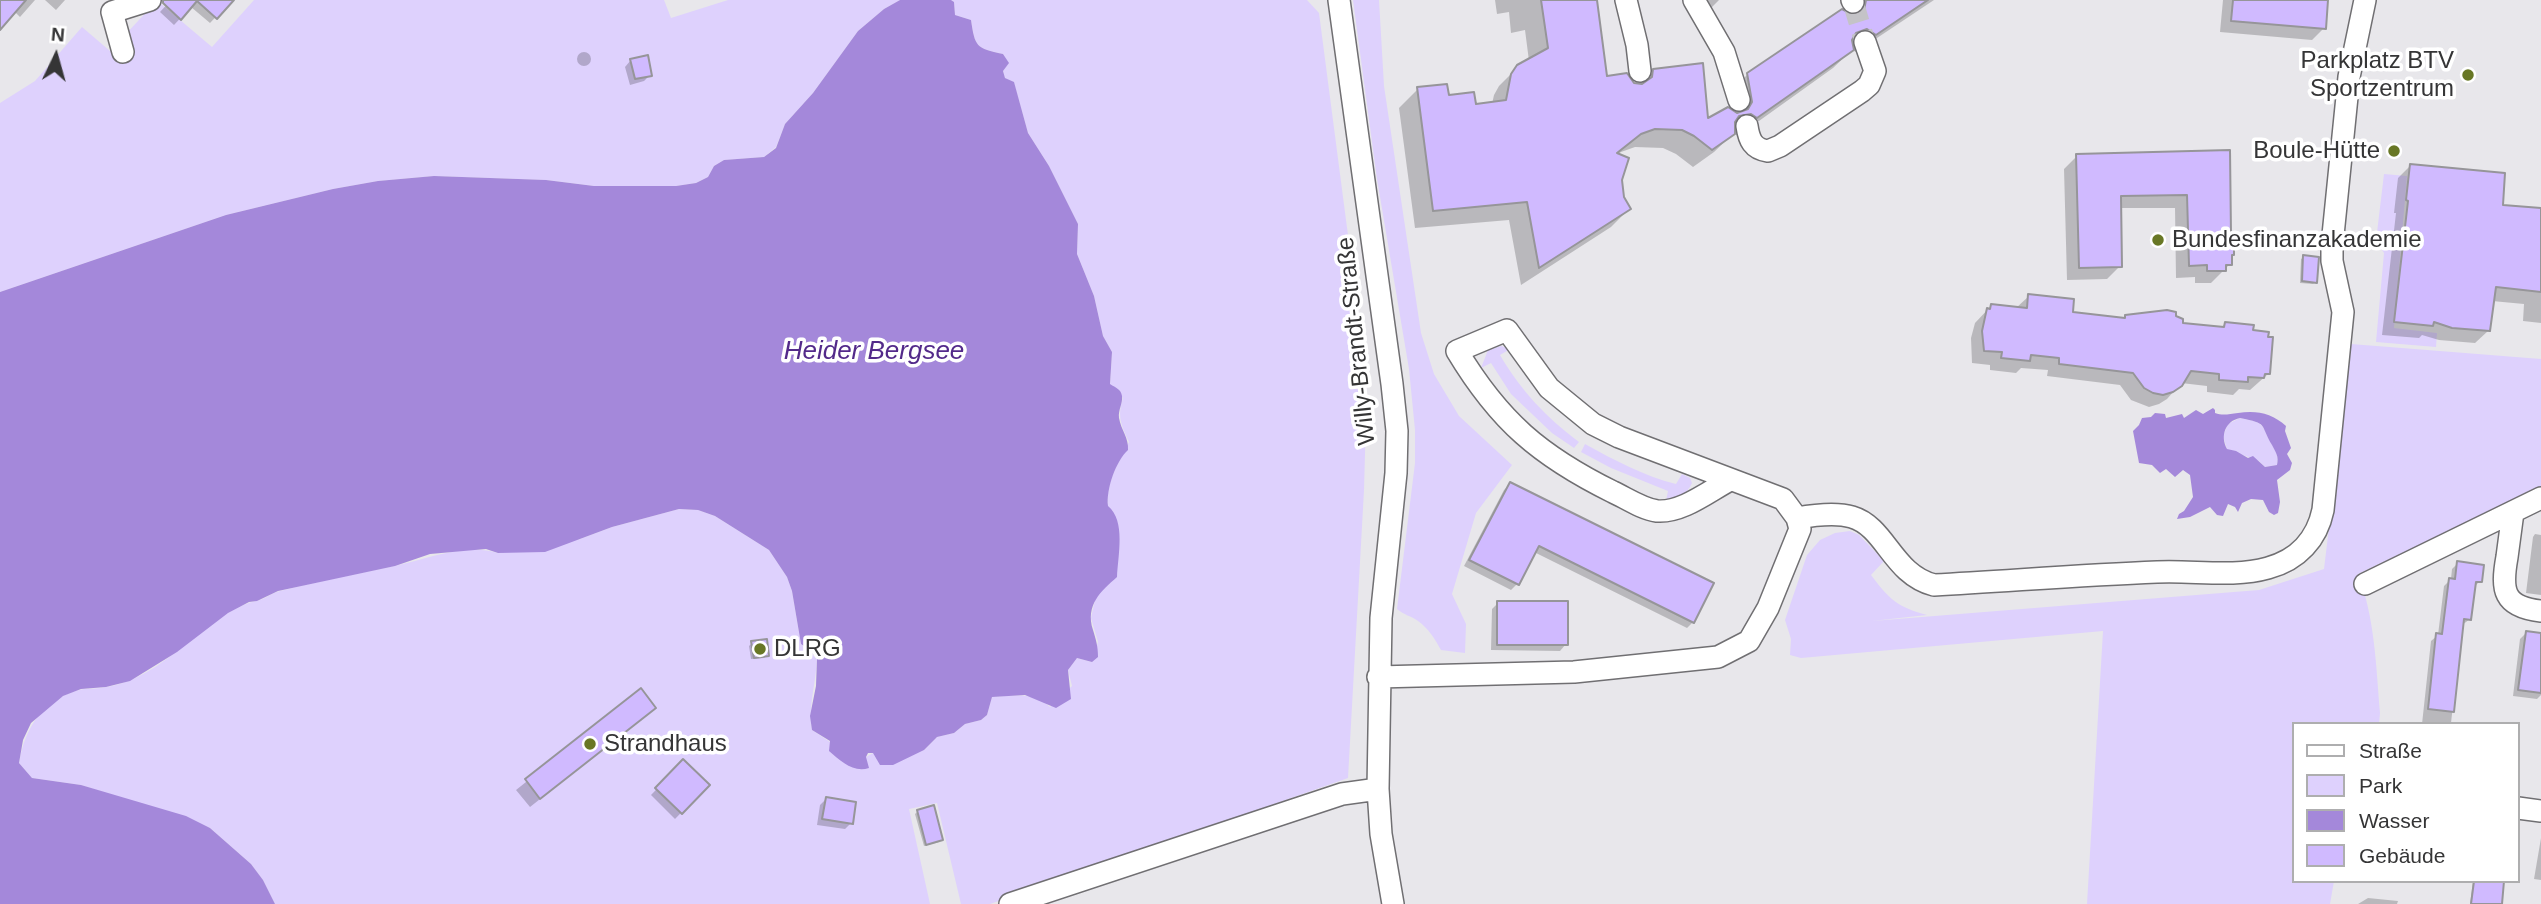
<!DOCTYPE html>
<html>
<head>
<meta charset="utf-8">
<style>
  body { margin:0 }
  #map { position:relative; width:2541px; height:904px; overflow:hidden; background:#e8e7eb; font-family:Arial,sans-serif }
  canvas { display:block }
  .legend { position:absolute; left:2292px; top:722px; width:228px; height:161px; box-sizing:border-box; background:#fff; border:2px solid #aeaeaf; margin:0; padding:9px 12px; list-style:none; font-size:21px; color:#353536 }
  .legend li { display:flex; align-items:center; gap:14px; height:35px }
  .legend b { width:35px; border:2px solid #aeaeaf }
  .north { position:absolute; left:21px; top:21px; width:70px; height:70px; -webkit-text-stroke:5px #fff; paint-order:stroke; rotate:5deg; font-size:19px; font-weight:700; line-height:28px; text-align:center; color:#353536 }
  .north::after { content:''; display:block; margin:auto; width:24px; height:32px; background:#353536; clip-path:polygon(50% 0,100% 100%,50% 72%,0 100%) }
</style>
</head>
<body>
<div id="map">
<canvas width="2541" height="904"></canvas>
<ul class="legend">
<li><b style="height:9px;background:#fff"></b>Straße</li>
<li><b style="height:19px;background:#ded1fd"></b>Park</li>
<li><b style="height:19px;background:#a488da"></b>Wasser</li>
<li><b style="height:19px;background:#d0baff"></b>Gebäude</li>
</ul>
<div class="north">N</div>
</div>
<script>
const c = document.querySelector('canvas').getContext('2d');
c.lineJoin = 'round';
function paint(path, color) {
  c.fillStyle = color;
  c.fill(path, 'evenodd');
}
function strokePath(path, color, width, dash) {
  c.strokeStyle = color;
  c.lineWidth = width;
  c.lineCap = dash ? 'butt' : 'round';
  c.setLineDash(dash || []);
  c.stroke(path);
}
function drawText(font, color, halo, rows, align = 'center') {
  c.font = font + ' Arial,sans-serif';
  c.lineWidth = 7;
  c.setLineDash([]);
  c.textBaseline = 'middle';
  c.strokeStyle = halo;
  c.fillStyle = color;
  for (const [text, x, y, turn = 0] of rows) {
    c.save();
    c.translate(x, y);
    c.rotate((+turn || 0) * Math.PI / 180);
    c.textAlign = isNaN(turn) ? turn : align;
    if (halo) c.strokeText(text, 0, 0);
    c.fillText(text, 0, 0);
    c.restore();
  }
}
const green = new Path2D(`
  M254 0H664L671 18 728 0H900L884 9 858 31 813 93 785 124 776 147 764 157 724 160 714 166 708 177 696 183 676 186H594L546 180 434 176 378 181 333 189 226 215 0 292V103L35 81 82 27 110 51 152 6 160 3 212 47Z
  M951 0H1307L1319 13 1367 381 1364 490 1348 778 990 904H961L937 803 909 809 930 904H275L263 880 251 864 210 828 81 785 32 778 19 763C25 728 42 700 79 690 86 688 93 689 100 688 116 686 131 681 145 673 176 656 201 628 231 611 240 606 247 603 256 601 264 600 271 593 280 591 318 581 356 574 394 566 428 559 464 543 498 553L580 539 612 527 679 509 698 510 715 516 769 550 787 577 792 591 801 644 817 659C816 683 808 706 812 730L830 742V751L866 757 873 753 877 756 924 750 937 737 954 733 965 724 981 720 987 715 992 697C1012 696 1034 691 1050 707L1072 686 1068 670 1077 658 1092 662 1098 642 1091 618 1096 595 1108 506C1105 486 1119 459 1129 442 1121 425 1117 416 1123 398L1110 385 1112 352 1103 336 1094 296 1077 254 1078 224 1049 166 1028 133 1014 83 1005 78 1003 71 1008 63 1003 54C976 48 975 47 971 20L955 15 954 2Z
  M1353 0H1379L1384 86 1421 333 1434 374 1459 416 1512 465 1476 513 1452 594 1466 624 1465 653 1441 650C1435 639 1428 628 1418 621 1411 616 1404 615 1397 609L1415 463V430L1409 369 1377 179Z
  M2384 174 2407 176 2394 328 2437 333 2436 347 2376 342 2384 253 2376 241Z
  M2351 344 2541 359V487L2358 574C2375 618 2376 666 2380 713L2379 724H2294V881H2334L2330 904H2087L2103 631 1801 658 1790 655 1791 639 1785 620 1807 555 1820 540 1835 533 1850 531 1859 535 1884 561 1871 575C1889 599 1897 607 1927 615L1872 621 2259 590 2324 569Z
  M1501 346 1510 349 1500 355C1521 391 1546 417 1579 442L1574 448 1552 433 1511 394 1491 363 1481 368 1488 350Z
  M2240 418C2266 423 2260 423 2272 444 2276 453 2279 455 2277 465L2265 467 2259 461 2227 449 2223 436 2228 424Z
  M1585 444C1614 460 1644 476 1676 484L1682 474 1690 478 1692 483C1687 495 1678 497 1666 501L1668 491 1611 468 1581 452Z`);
const water = new Path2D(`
  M900 0H951L954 2 955 15 971 20C975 47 976 48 1003 54L1009 63 1003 71 1005 78 1014 82 1028 133 1049 166 1078 224 1077 254 1094 296 1103 336 1112 352 1110 384C1116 388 1121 389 1122 396 1123 403 1118 410 1119 418 1121 430 1129 438 1128 450 1116 461 1106 489 1108 506 1126 521 1118 555 1117 577 1101 591 1085 605 1093 630 1096 640 1098 646 1098 657L1092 662 1077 658 1068 670 1071 699 1056 708 1025 695 992 697 987 715 981 720 965 724 954 733 937 737 924 750 893 765H880L873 753H868L866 757 869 768C853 773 841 761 829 751L830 741 812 730 810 716 816 686 817 659 811 651 801 644 792 591 787 577 769 550 715 516 698 510 679 509 612 527 545 552 498 553 486 549 430 554 395 566 278 591 257 601 249 602 228 613 177 652 130 681 106 687 81 689 63 696 31 723 23 740 19 763 32 778 81 785 186 816 210 828 251 864 263 880 275 904H0V292L226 215 333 189 378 181 434 176 546 180 594 186H676L696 183 708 177 714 166 724 160 764 157 776 148 785 124 813 93 858 31 884 9Z
  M2213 408 2215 410V413C2223 416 2229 414 2238 413 2256 410 2272 413 2286 426L2285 431 2291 448 2287 454 2292 463 2290 470 2277 480 2280 502 2278 513 2274 515 2269 512 2263 500 2251 499 2242 503 2238 512 2235 507 2228 504 2223 516 2217 515 2210 507 2190 517 2177 519 2179 514 2184 511 2193 497 2190 475 2183 470 2175 477 2166 469 2160 473 2152 465 2139 463 2133 431 2139 425 2142 418 2151 417 2155 413 2165 414 2166 418 2182 414 2184 418 2196 410 2203 414ZM2240 418C2269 424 2259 423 2272 445 2276 453 2279 456 2277 465L2265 467 2253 456 2248 458 2236 451 2227 449C2220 436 2225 421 2240 418Z`);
const shadow = new Path2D(`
  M0 0H35L20 17 14 11 0 27Z
  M45 0H65L56 10Z
  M171 0H232L210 23 191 7 174 25 160 12Z
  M1495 0H1596L1606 78 1640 85 1654 71 1707 121 1733 112 1729 93 1748 74 1847 14 1861 0H1934L1856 52 1852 50 1833 68 1738 136 1734 133 1714 152 1693 167 1676 154 1663 148 1635 147 1621 152 1617 155 1622 198 1629 209 1611 227 1521 285 1509 220 1415 228 1399 108 1418 89 1475 105 1492 104 1494 95 1499 86 1518 67 1529 61 1525 30 1511 33 1509 12 1497 14Z
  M1696 0H1719L1705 14Z
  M2223 0H2327L2324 28 2312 40 2220 32Z
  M577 59a7 7 0 1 1 14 0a7 7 0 1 1-14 0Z
  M631 60 650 75 644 81 630 85 625 67Z
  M2228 152 2230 264 2211 283H2195V277L2176 278 2175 208H2119L2120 266 2107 279 2067 280 2064 169 2077 156Z
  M2411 165 2501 206 2541 210V323L2523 321 2524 304 2492 301 2488 331 2475 343 2439 340 2422 335 2419 338 2382 335 2396 213H2394L2398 178Z
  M2304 257 2316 282 2313 284 2300 283 2301 259Z
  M2029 296 2071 314 2123 319 2126 316 2220 329 2225 324 2251 332 2268 374 2250 390 2239 389 2233 395 2207 392V386L2181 383 2167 399 2159 404 2149 407 2131 400 2120 385 2047 376 2048 370 2021 368 2016 373 1990 370V365L1972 363 1971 338 1975 323 1991 306 2016 308Z
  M1510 484 1693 622 1687 628 1534 552 1517 584 1511 590 1464 566 1504 490Z
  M2535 534 2541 535V595L2526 593 2533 537Z
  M2458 563 2480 581 2473 588 2470 619 2462 625 2451 723 2454 724H2422L2431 641 2438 635 2444 586 2451 579 2452 569Z
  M1498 603 1566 644 1560 651 1491 650 1492 609Z
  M2526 633 2541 635V695L2537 699 2513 696 2520 639Z
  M752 643 767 655 764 658 751 659 749 646Z
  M640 691 644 717 530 807 516 790Z
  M683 762 708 785 675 819 651 795Z
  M826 799 851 823 845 829 817 825 820 805Z
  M918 811 941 840 939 842 924 846 915 814Z
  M2541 838V880L2534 879Z
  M2473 881H2503L2500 904H2470Z
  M2368 898 2398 901 2397 904H2358Z`);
const building = new Path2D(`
  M0 0H26L0 30Z
  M163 0H234L217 19 197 1 181 20 163 3Z
  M1541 0H1597L1607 76 1627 73 1634 83 1642 84 1652 77 1653 69 1703 63 1708 118 1728 107 1737 113 1748 109 1752 102 1747 73 1842 9 1853 15 1864 10 1866 0H1928L1876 35 1867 29 1856 33 1852 40 1854 50 1757 118 1751 114 1739 116 1735 122V134L1712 150 1694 136 1682 130 1655 129 1641 134 1617 153 1629 158 1622 180 1624 197 1631 209 1539 268 1527 202 1433 211 1417 87 1447 84 1449 95 1474 92 1476 104 1506 100 1511 74 1517 65 1548 48Z
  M2233 0H2328L2326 29 2231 21Z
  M648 55 652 76 635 79 630 59Z
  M2230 150 2231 235H2234V255H2232V265H2226V271H2207V265L2189 266 2187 195 2121 196 2122 267 2079 268 2076 154Z
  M2410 164 2505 173 2503 205 2541 208V292L2496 287 2490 331 2452 328 2434 322 2433 326 2394 322 2408 201 2406 200Z
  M2303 255 2319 257 2317 283 2302 281Z
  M2028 294 2074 299 2073 312 2125 318V315L2167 310 2176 312V316L2183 319V323L2224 327 2225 322 2254 325 2253 330 2269 332 2268 337H2273L2270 374H2265L2264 378 2248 377V382L2219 380V374L2191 371 2182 386 2173 392 2163 395 2153 393 2144 388 2133 373 2059 364V358L2031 355 2030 361 2001 358 2002 352 1984 351 1982 331 1987 308 1990 309 1991 304 2027 308Z
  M1510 482 1714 583 1694 623 1539 546 1519 585 1469 560Z
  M2457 561 2484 565 2482 582H2476L2471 620 2464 619 2454 712 2428 709 2436 633 2442 634 2449 578 2455 579Z
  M1497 601H1568V645H1497Z
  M2526 631 2541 633V693L2518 690Z
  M767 639 769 656 754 658 751 641Z
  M641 688 656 708 540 799 525 779Z
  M683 759 710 785 682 814 655 788Z
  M826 797 856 802 853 824 822 819Z
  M934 805 943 840 926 845 917 810Z
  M2474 881H2504L2502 904H2471Z`);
const minorTunnel = new Path2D(`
  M1853 2 1865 42`);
const minor = new Path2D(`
  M1339 0 1392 384 1397 431 1396 473 1381 618 1378 789 1381 834 1393 904
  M1626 0 1637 45 1640 71
  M1694 0 1724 52 1739 100
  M1852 0 1853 2
  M123 52 112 12 150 0
  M1747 126C1749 140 1753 149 1768 151L1780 146 1862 91 1869 85 1875 71 1865 42
  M2513 512C2511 527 2509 542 2507 557 2501 590 2503 607 2541 611
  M1797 518C1814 515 1836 512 1852 517 1886 527 1892 574 1934 585 2008 581 2082 575 2157 572 2193 570 2233 578 2268 568 2298 560 2317 539 2323 510L2343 312 2332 261V245L2349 77 2365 0
  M2365 584 2541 498
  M1378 677 1574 672 1718 657 1749 641 1768 608 1800 529 1797 518 1783 499 1619 437 1593 424 1549 388 1507 330 1457 351C1499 421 1540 456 1613 492 1626 498 1642 509 1657 511 1682 513 1709 491 1730 480
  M2518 808 2541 811
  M1010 904 1342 794 1378 789`);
const markers = [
  [2468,75,7,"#687725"],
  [2394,151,7,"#687725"],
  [2158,240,7,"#687725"],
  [760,649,7,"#687725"],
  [590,744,7,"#687725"]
];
const poiNames = [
  ["Parkplatz BTV",2454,61,"right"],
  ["Sportzentrum",2454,89,"right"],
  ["Boule-Hütte",2380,151,"right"],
  ["Bundesfinanzakademie",2172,240],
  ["DLRG",774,649],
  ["Strandhaus",604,744]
];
const streetNames = [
  ["Willy-Brandt-Straße",1357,341,-96]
];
const waterNames = [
  ["Heider Bergsee",874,352]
];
paint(green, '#ded1fd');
paint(water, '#a488da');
paint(shadow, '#0003');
paint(building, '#d0baff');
strokePath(building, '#969599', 2);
strokePath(minorTunnel, '#c4c3c7', 21, [21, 10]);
strokePath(minor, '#706f72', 24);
strokePath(minor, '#fff', 21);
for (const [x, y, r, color] of markers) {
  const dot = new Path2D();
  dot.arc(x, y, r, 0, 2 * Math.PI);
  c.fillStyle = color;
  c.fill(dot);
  strokePath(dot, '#fff', 2.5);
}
drawText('24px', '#353536', '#fff', poiNames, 'left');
drawText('24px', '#353536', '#fff', streetNames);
drawText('italic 26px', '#532a8a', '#fff', waterNames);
</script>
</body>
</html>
